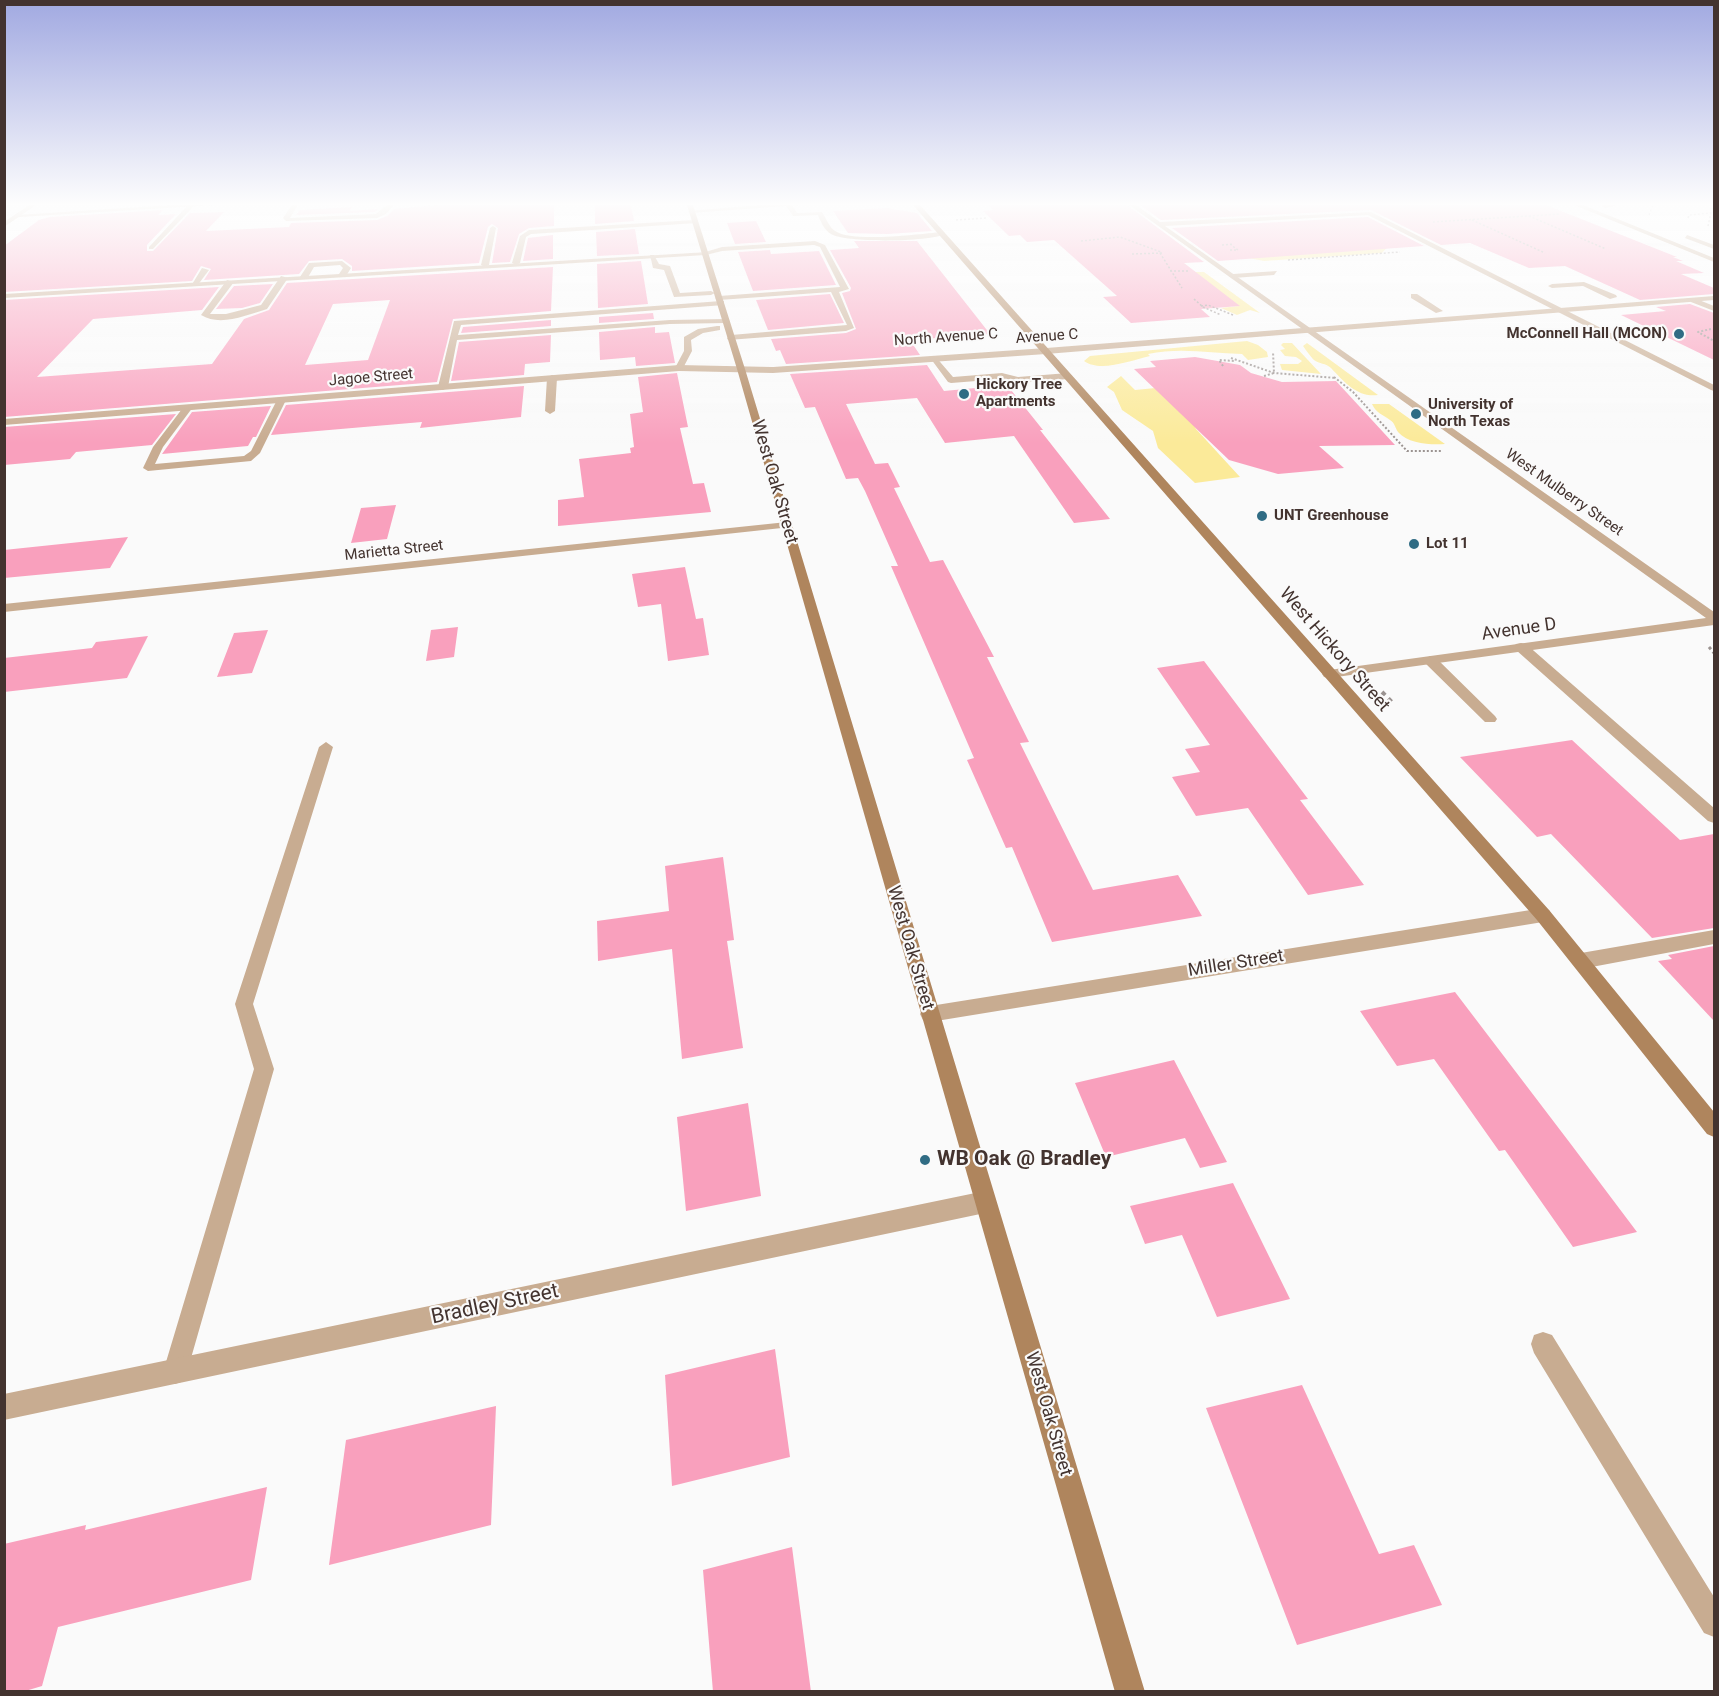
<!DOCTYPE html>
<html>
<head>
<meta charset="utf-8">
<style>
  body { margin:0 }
  #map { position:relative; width:1719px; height:1696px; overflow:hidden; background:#fafafa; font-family:Roboto,sans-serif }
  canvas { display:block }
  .frame { position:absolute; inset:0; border:6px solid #43332f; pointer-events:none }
</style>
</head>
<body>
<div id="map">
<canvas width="1719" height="1696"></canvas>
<div class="frame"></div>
</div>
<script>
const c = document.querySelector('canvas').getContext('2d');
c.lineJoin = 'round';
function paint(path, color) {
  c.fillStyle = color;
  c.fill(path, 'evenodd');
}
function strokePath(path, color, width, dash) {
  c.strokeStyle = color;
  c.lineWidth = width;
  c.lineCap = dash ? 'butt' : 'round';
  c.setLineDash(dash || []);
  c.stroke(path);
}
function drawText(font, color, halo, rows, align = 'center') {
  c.font = font + ' Roboto,sans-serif';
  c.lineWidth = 4.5;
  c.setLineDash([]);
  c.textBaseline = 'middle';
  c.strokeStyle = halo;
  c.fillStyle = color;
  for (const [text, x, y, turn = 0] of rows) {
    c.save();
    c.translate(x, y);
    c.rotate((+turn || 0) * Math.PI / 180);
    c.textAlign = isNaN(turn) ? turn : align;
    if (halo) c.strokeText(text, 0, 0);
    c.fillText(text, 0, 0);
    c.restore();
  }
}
const green = new Path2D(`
  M1394 240 1382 253 1264 261 1243 257Z
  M1181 272H1204L1260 313 1250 310 1237 315 1221 308 1239 306Z
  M1247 341 1258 345 1267 352 1268 357 1248 360 1242 354C1210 353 1180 347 1148 354L1150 356C1132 360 1100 373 1084 361L1090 356Z
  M1283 343H1292L1321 374 1282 370 1280 364H1298L1302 361 1296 357 1285 356 1280 350 1285 349 1281 345Z
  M1307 343 1378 395C1358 398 1344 382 1331 368 1326 363 1319 364 1314 360 1311 357 1305 349 1303 346Z
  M1121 376 1135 390 1176 386 1196 429 1240 477 1195 483 1158 448 1153 431 1122 410 1114 392 1107 387Z
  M1372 404H1389L1445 444C1431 445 1408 444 1398 432 1395 428 1395 423 1390 420 1382 414 1376 413 1372 404Z`);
const building = new Path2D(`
  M437 205H554V226L529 228 519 234 510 262 492 263 498 228 492 224 488 227 479 263 352 271V266L342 259 309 261 299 274 204 280 211 269 201 266 192 281 4 292V246L39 220 50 217 163 210 158 215 176 214 147 245V251H153L190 213 224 212 206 231 289 227 291 223 377 220 387 216 394 209Z
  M595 205H631L634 221 595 224Z
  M988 205H1127L1204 262 1184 263 1240 306 1201 309 1210 317 1131 323 1103 297 1117 296 1054 240 1027 242 1020 235 1009 236 983 211 993 210Z
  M1140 205H1546L1677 257H1673L1683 261H1676L1704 273 1681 274 1714 288V294L1640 300 1565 266 1529 268 1470 243 1441 245 1371 210 1161 220Z
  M352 207 350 211 378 209 375 212 296 215 300 210Z
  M887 208 917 213 932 231 887 234 848 233 833 211Z
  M1368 217 1424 246 1218 261 1172 228Z
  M756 221 766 242 735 244 727 223Z
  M635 229 639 254 597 256 596 232Z
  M553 235V259L523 261 528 238Z
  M854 241H917L990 334 910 340 920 355 786 364 780 350 776 351 771 339 846 333 856 329 842 293 850 291 851 288 830 250 859 248Z
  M770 250 771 254 819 251 836 285 753 291 738 252Z
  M641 261 648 304 598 308 597 264Z
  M553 267 551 311 453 319 437 382 4 417V300L219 287 202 310 93 319 37 377 212 364 244 319 269 310 287 283ZM390 300 368 360 305 365 333 304Z
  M273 284 260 303 242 308 216 309 234 286Z
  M830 294 844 323 768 330 756 300Z
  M1690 304 1714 313V360L1621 315 1666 311 1656 307Z
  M653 313 654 319 599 323V317Z
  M551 320V326L461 333 463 327Z
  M655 327V333L669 332 675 363 636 366 635 357 600 360 599 332Z
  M551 335 550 362 525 364 524 375 451 381 459 342Z
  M1195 357 1240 365 1251 373 1282 382 1336 381 1395 445 1319 446 1344 468 1278 474 1229 460 1134 369 1156 367 1150 361Z
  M927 365 944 391 1007 385 1043 430H1040L1110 519 1074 523 1014 436 945 443 917 398 846 404 875 464 888 463 900 487 894 488 930 562 943 560 994 657H987L1029 742 1020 743 1093 890 1178 875 1202 916 1052 942 1012 847 1006 848 967 760 974 758 891 566H898L865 491 858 478 846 479 815 407 805 408 790 374Z
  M677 373 688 427 680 428 693 484 704 483 711 512 558 526V500L584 497 579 459 631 453 630 448 634 447 630 414 643 412 638 377Z
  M524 386 521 417 420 428 422 422 271 435 286 405Z
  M271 406 256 437H253L248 446 162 454 192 412Z
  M176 414 152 445 76 452 70 459 4 465V427Z
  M396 505 387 539 351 543 361 508Z
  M128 537 110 568 4 578V550Z
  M685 567 696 619 703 618 709 655 668 661 661 604 638 607 632 574Z
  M458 627 454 657 426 661 431 630Z
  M268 630 252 673 217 677 234 633Z
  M148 636 127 678 4 692V658L92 648 96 642Z
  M1204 661 1308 799 1300 800 1364 885 1308 895 1248 808 1196 816 1172 777 1200 772 1185 749 1210 745 1157 668Z
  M1572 740 1680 840 1714 834V928L1652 938 1551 834 1537 837 1460 757Z
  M723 857 734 940 727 941 743 1048 682 1059 672 949 598 961 597 921 669 911 665 866Z
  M1714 946V1021L1658 961 1672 959 1668 955Z
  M1455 992 1570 1143 1637 1232 1573 1247 1505 1150 1499 1151 1434 1059 1397 1066 1360 1011Z
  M1174 1060 1227 1162 1200 1168 1185 1138 1106 1157 1075 1083Z
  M748 1103 761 1196 686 1211 677 1117Z
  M1233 1183 1290 1299 1217 1317 1182 1235 1145 1244 1130 1206Z
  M775 1349 790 1457 672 1486 665 1375Z
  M1302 1385 1379 1554 1414 1545 1442 1605 1297 1645 1206 1408Z
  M496 1406 491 1525 329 1565 346 1440Z
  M267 1487 251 1580 58 1627 42 1686 22 1692H4V1544L86 1525 85 1530Z
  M792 1547 811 1692H713L703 1570Z`);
const pathFar3 = new Path2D(`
  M1649 215 1653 205
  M1529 216 1606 249
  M1688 218 1689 215 1711 213V208H1714
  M956 220 986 218
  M1472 220 1545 253
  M1433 222 1560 214
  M1708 226 1711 213
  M1081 241 1120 237 1161 252
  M1222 245 1234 244
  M1230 250H1238L1231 245
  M1160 253 1182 288
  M1132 254 1162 253
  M1288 260 1400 252
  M1170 271H1189
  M1194 299 1203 307 1221 315
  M1201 306 1208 305 1233 315`);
const pathFar2 = new Path2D(`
  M1711 329 1698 332 1714 341
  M1231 358 1274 373 1336 378
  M1223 366 1219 360 1235 361
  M1264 376 1274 373 1273 352
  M1334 377 1353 392 1407 451H1442`);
const pathFar1 = new Path2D(`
  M1709 647 1714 653`);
const path = new Path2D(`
  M1382 692 1392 702`);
const service = new Path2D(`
  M188 205 194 206 153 249H149V247Z
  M292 205H298L290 218 376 214 387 205H394L386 214 377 218 286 221 283 218Z
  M792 205 797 213 822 212C826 218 829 227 835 231 853 243 919 234 942 232L945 234C931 242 845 243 831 234 824 230 821 222 818 215L793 216 786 206Z
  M1574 205H1583L1714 258V262Z
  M1618 205 1605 208 1602 206V205Z
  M695 220 697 223 531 234 526 237 520 263 516 265 512 263 520 236 529 230Z
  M493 226 496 228 489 265 485 267 481 265 490 228Z
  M1687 235 1714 245V249L1685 238Z
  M815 241 825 245 849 289 839 292 854 328 846 331 728 340 727 338 731 335 847 325 831 292 719 300 715 298 719 296 840 287 820 247 814 245 722 251 706 255 702 253 722 247Z
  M650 255H654L659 264 670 266 680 293 711 291 715 293 711 295 674 297 664 270 653 268Z
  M342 261 351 268 346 276 339 274 343 268 340 265 314 267 307 279 300 277 309 263Z
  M202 268 209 270 197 286H191Z
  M1277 271 1274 275 1233 278 1229 276 1233 274Z
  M281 276 288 278 267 309C247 315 220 327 201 315L227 280 234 282 210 314H226L261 305Z
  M1584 282 1616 295 1617 297 1610 299 1583 286 1552 288 1548 286 1552 284Z
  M1411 294H1417L1443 311 1436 313 1411 298Z
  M1694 298 1714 306V311L1691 302V298Z
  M721 301H724V305L461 325 458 335 670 320 726 319 730 321 726 323 670 324 457 340 448 387 443 390 438 387 454 321Z
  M717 326H720V330L703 333 691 340 692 351 682 370H676L675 368 684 351V337L698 329Z
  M935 356 953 377 1002 373 1018 377 1068 373 1072 376 1068 379 1018 383 1002 379 951 383 948 382 931 359Z
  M552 375 557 378 555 411 550 414 545 411 547 378Z
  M278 398 286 400 260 453 251 461 148 471 143 468 153 447 185 405 193 407 163 447 155 464 244 456 251 451Z
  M1521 643 1526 644 1714 808V823L1708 821 1516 650 1514 647 1516 644Z
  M1430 656 1435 657 1495 716 1497 719 1495 722H1485L1425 663 1423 660Z
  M326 742 333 747 253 1004 274 1069 187 1372 184 1381 175 1384 166 1381 163 1372 254 1069 235 1004 319 747Z
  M1714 930V944L1581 969 1575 966 1572 961 1575 956 1581 953Z
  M1543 1332 1552 1335 1714 1597V1637L1704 1633 1534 1353 1531 1344 1534 1335Z`);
const minor = new Path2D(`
  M171 205H215L19 217 16 215Z
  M760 205H800L691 213 688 211Z
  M1129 205H1136L1160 222 1371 212 1714 385V391L1711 390 1368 215 1165 226 1714 612V625L1329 678 1324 677 1322 674 1329 670 1706 618Z
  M708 252 706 255 4 298V294Z
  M787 522 793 525 791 527 4 612V604Z
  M1543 908 1549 910 1552 915 1549 920 1543 922 930 1022 923 1020 920 1014 923 1008 930 1006Z
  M985 1191 993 1194 996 1202 993 1210 985 1213 4 1420V1394Z`);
const tertiary = new Path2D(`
  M29 205H36L4 227V222Z
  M1714 296V300L1046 354 773 373 679 371 4 425V419L679 365 773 367 1046 348Z`);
const secondary = new Path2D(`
  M687 205H693L745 369 1145 1692H1115L737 369Z
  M913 205H920L1549 910 1714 1112V1137L1707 1134 1537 920Z`);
const markers = [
  [1679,334,6,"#306c84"],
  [964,394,6,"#306c84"],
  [1416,414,6,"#306c84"],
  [1262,516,6,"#306c84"],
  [1414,544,6,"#306c84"],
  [925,1160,6,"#306c84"]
];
const farPoinames = [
  ["McConnell Hall (MCON)",1667,334,"right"],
  ["Hickory Tree",976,385],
  ["Apartments",976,402],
  ["University of",1428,405],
  ["North Texas",1428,422],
  ["UNT Greenhouse",1274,516],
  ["Lot 11",1426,544]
];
const farStreetnames = [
  ["Avenue C",1047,337,-4],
  ["North Avenue C",946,338,-4],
  ["Jagoe Street",371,378,-5],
  ["West Mulberry Street",1564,493,35],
  ["Marietta Street",394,551,-6]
];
const streetNames = [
  ["West Oak Street",774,482,74],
  ["Avenue D",1519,630,-8],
  ["West Hickory Street",1334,650,49],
  ["West Oak Street",910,948,74],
  ["Miller Street",1236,964,-9],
  ["West Oak Street",1048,1414,74]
];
const nearPoinames = [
  ["WB Oak @ Bradley",937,1160]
];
const nearStreetnames = [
  ["Bradley Street",495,1305,-12]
];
paint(green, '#fbea99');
paint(building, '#f9a0bd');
strokePath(pathFar3, '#9b9391', 1.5, [2, 2]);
strokePath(pathFar2, '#9b9391', 2, [2, 2]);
strokePath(pathFar1, '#9b9391', 3, [3, 3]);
strokePath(path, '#9b9391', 4, [4.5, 4.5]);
paint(service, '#c8ac91');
paint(minor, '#c8ac91');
paint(tertiary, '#c8ac91');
paint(secondary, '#af855d');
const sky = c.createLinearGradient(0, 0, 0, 443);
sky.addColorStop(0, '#a1a9e1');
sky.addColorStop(0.46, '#fdfdfd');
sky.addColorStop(1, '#fdfdfd00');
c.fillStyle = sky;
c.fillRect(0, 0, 1719, 443);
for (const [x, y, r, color] of markers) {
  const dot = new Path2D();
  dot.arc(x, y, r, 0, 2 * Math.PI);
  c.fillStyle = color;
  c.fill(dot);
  strokePath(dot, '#fafafa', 2);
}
drawText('bold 15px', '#43332f', '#fafafa', farPoinames, 'left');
drawText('15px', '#43332f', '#fafafa', farStreetnames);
drawText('18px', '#43332f', '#fafafa', streetNames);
drawText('bold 21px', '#43332f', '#fafafa', nearPoinames, 'left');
drawText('21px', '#43332f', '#fafafa', nearStreetnames);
</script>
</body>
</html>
